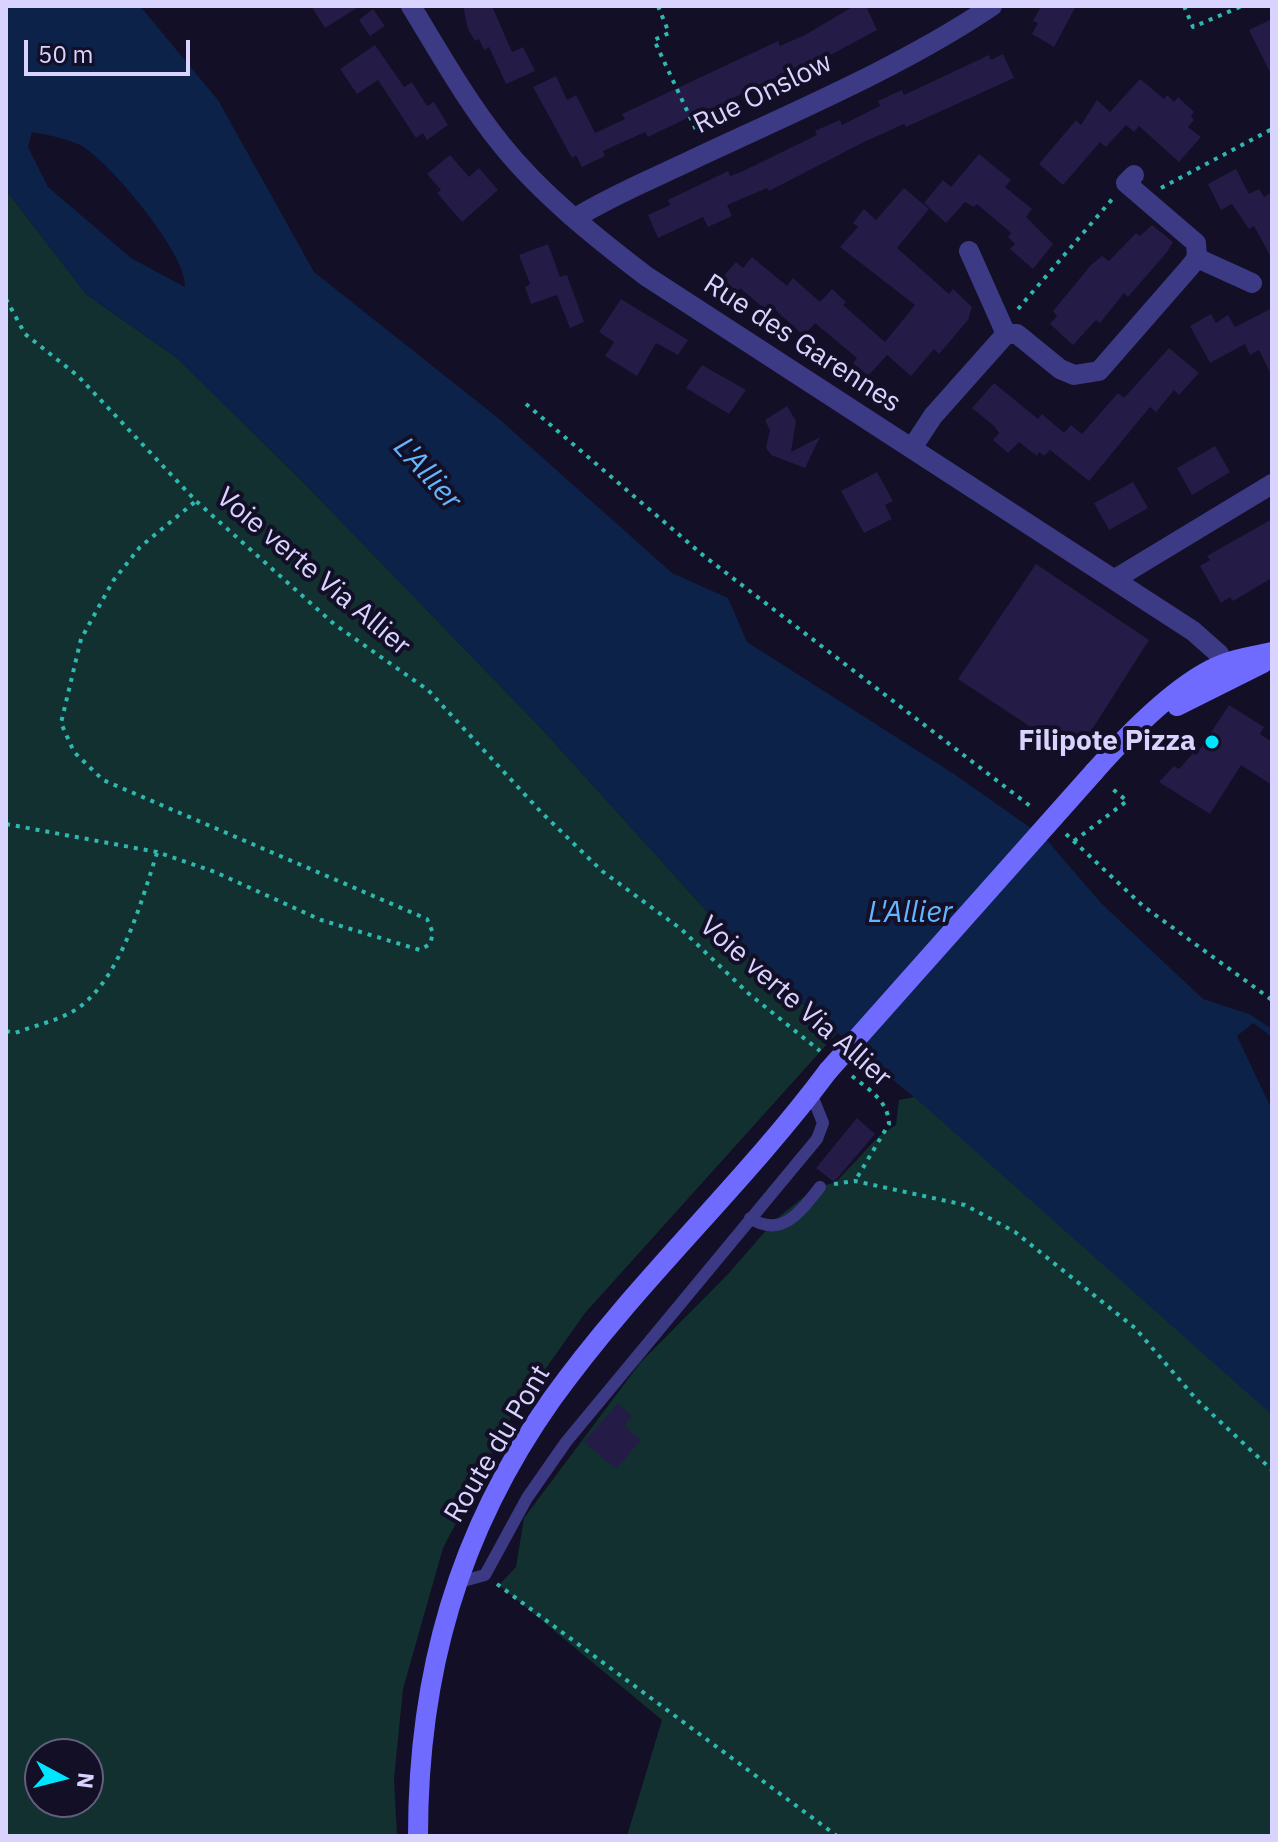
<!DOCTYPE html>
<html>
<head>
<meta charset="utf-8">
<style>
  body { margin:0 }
  #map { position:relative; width:1278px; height:1842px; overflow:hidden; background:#130f26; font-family:"IBM Plex Sans",sans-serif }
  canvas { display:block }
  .frame { position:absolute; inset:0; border:8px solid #d9d4ff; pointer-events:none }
  .north { position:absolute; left:24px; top:1738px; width:80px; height:80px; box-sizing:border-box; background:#130f26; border:2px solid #625e7d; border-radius:50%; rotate:97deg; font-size:22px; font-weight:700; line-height:32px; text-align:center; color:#d9d4ff }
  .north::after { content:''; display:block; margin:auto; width:28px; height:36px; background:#00e5ff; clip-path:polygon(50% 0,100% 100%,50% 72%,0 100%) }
  .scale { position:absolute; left:24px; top:40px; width:166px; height:36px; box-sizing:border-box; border:4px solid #d9d4ff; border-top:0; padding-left:10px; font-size:24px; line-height:28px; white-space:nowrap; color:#d9d4ff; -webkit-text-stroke:6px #130f26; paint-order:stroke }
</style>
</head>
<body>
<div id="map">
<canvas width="1278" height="1842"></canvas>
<div class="frame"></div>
<div class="north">N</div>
<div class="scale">50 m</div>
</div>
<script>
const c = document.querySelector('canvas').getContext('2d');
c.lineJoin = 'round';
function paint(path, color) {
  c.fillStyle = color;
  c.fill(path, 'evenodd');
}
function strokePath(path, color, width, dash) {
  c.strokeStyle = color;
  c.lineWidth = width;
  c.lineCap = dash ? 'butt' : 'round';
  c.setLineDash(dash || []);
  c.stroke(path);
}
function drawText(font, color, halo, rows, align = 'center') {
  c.font = font + ' "IBM Plex Sans",sans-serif';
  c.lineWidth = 8;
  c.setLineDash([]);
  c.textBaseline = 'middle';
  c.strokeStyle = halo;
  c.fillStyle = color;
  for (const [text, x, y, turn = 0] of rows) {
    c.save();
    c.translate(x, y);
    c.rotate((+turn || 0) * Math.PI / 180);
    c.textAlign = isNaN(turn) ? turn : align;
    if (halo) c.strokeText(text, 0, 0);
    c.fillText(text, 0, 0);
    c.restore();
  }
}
const green = new Path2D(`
  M6 190 86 294 177 358 306 485 542 729 751 960 837 1033 585 1313 510 1419 443 1548 403 1689 394 1779 397 1836H6ZM40 1754H88V1802H40Z
  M924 1095 1272 1380V1836H627L662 1720 499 1585 516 1567 524 1518 640 1363 729 1273 775 1220 815 1188 836 1182 879 1136 896 1125 899 1100Z`);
const water = new Path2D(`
  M6 6H140L218 100 314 272 498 418 672 573 728 598 747 642 954 774 1045 838 1101 903 1203 999 1249 1014 1272 1029V1037L1253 1023 1237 1036 1272 1110V1415L929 1110 751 960 542 729 306 485 177 358 86 294 6 190ZM32 132C47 135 72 139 85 148 113 167 187 254 185 287L131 258 48 187 28 147Z`);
const building = new Path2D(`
  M311 6H360L325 28Z
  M463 6H492L512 52 523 47 535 71 506 84 489 47 484 50 479 39 475 41 468 29Z
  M854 6H866L877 30 806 68 804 64 733 98 735 102 710 113 708 108 648 137 645 132 603 151 605 156 582 167 576 155 572 158 533 87 556 76 567 100 576 95 595 133 625 119 622 114 778 41 780 46 805 35Z
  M1041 6H1076L1054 47 1032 34 1038 23 1033 21Z
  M373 9 385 26 370 36 359 20Z
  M1272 19V76L1249 30Z
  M375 45 404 87 412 82 427 106 434 102 448 125 427 140 423 133 416 138 378 80 357 94 340 69Z
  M1003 54 1014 78 906 127 904 124 864 142 769 191 767 188 727 205 732 216 708 227 703 217 658 238 648 215 670 205 668 200 728 171 730 176 741 172 817 135 815 131 826 126 840 120 842 125 880 106 878 101 902 90 904 95 989 55 991 60Z
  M1140 79 1164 99 1167 95 1174 102 1178 97 1194 112 1191 116 1194 120 1188 127 1201 137 1179 162 1139 126 1134 132 1126 125 1106 147 1100 142 1063 185 1039 164 1076 120 1081 125 1097 100 1110 112Z
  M979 154 1011 180 1005 187 1032 209 1026 217 1053 244 1033 269 1010 249 1015 244 1008 237 1011 233 977 204 974 207 965 202 946 223 924 203 943 180 951 187Z
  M450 155 469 177 479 168 498 190 462 222 437 193 441 190 427 174Z
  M1236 169 1249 194 1259 189 1264 197 1272 192V259L1254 226 1249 229 1232 204 1221 210 1208 184Z
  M904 188 929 209 897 248 949 294 953 289 972 307 968 320 939 354 934 349 911 376 887 355 868 376 853 363 857 358 815 323 804 336 770 305 766 310 740 288 737 292 721 279 736 262 743 268 752 257 787 286 793 278 820 302 832 289 846 302 843 305 885 342 915 305 840 247 858 227 853 223 864 209 876 220Z
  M1152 225 1173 242 1167 252 1128 297 1124 293 1100 323 1096 320 1073 345 1050 324 1057 316 1053 311 1091 265 1102 256 1109 261 1136 233 1140 236Z
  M548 244 560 277 567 275 584 322 570 328 557 295 531 304 525 287 530 284 519 255Z
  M621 299 688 340 678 355 656 343 637 376 605 356 614 342 599 332Z
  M1272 308V376L1259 350 1250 355 1245 344 1210 363 1190 326 1211 314 1216 323 1228 315 1235 327Z
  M1169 348 1199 373 1179 395 1174 390 1156 412 1150 407 1089 481 1050 450 1044 456 1039 452 1037 456 1019 442 1008 453 993 440 999 433 994 426 972 408 994 383 1038 419 1042 414 1064 433 1071 425 1082 434 1118 393 1124 398Z
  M702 365 746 390 729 414 686 388Z
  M787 406 796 421 791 452 820 437 805 468 771 455 766 448 770 430 765 420Z
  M1215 446 1230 472 1192 495 1177 468Z
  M877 472 893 501 885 505 892 519 864 533 841 491Z
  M1133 482 1148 508 1109 530 1094 503Z
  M1272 519V578L1233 601 1230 597 1221 603 1200 566 1210 560 1207 556Z
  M1036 564 1149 640 1077 753 1066 745 1064 749 958 679Z
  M1229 705 1264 727 1260 734 1272 742V785L1241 765 1210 814 1159 782 1174 766 1179 769 1193 753 1196 755Z
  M857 1118 875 1134 834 1182 816 1168Z
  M618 1403 632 1416 624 1426 641 1440 616 1469 584 1442Z`);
const path = new Path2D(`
  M658 6 669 33 654 40 698 134
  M1184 6 1193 27 1242 6
  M1161 188 1272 129
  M6 299 25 334 78 376 196 501 334 624 428 690 541 812 602 871 681 929 748 993 820 1051
  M1018 309 1114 197
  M526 404 704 556 1034 809
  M6 824 157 852 215 872 321 920 420 950 430 944 433 933 427 919 103 780 74 752 61 723 81 639 113 581 140 547 196 501
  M1066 834 1143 906 1272 1000
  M1074 841 1127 801 1109 786
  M6 1031 15 1033C33 1026 52 1022 68 1014 118 990 141 902 157 853
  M852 1076C869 1090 888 1100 889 1124L855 1181
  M834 1184 855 1181 965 1205 1015 1232 1135 1328 1197 1400 1272 1470
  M497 1584 837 1836`);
const lane = new Path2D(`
  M750 1218C782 1239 801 1211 820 1187
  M456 1583 485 1575 527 1498 566 1442 817 1139 823 1123 811 1093`);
const street = new Path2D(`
  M411 6C439 52 467 102 501 144 541 194 595 237 646 276L1193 631 1219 654 1222 664
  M577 217C616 193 657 177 698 157 794 112 905 65 992 6
  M969 251 1006 334
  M1197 258 1252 283
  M912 448 933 416 1006 334H1017L1060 369 1074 375 1099 371 1189 268 1197 258 1196 243 1126 183 1134 175
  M1115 579 1272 484`);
const secondary = new Path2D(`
  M1177 706 1263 663
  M1094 772C1126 736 1178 681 1223 664 1239 658 1256 656 1272 652
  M418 1836C418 1674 458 1532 552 1399 635 1283 743 1185 828 1071`);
const secondaryBridge = new Path2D(`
  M828 1071 1094 772`);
const markers = [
  [1212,742,8,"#00e5ff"]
];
const streetNames = [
  ["Rue Onslow",763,94,-26],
  ["Rue des Garennes",802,344,33],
  ["Voie verte Via Allier",313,572,40],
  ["Voie verte Via Allier",795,1002,41],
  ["Route du Pont",498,1444,-59]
];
const poiNames = [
  ["Filipote Pizza",1196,742]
];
const waterNames = [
  ["L'Allier",427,474,48],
  ["L'Allier",910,913]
];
paint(green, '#12302f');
paint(water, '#0c2248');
paint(building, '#241b47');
strokePath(path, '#2fb8b0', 4, [4, 6]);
strokePath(lane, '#3d3a85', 12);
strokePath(street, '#3d3a85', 20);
strokePath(secondary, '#6f6bff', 20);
strokePath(secondaryBridge, '#6f6bff', 20);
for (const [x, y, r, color] of markers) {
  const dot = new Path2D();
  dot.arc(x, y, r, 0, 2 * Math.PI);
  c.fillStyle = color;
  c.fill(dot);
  strokePath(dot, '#130f26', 3);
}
drawText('28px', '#d9d4ff', '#130f26', streetNames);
drawText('bold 28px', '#d9d4ff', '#130f26', poiNames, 'right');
drawText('italic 30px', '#62b6ff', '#130f26', waterNames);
</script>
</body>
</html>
